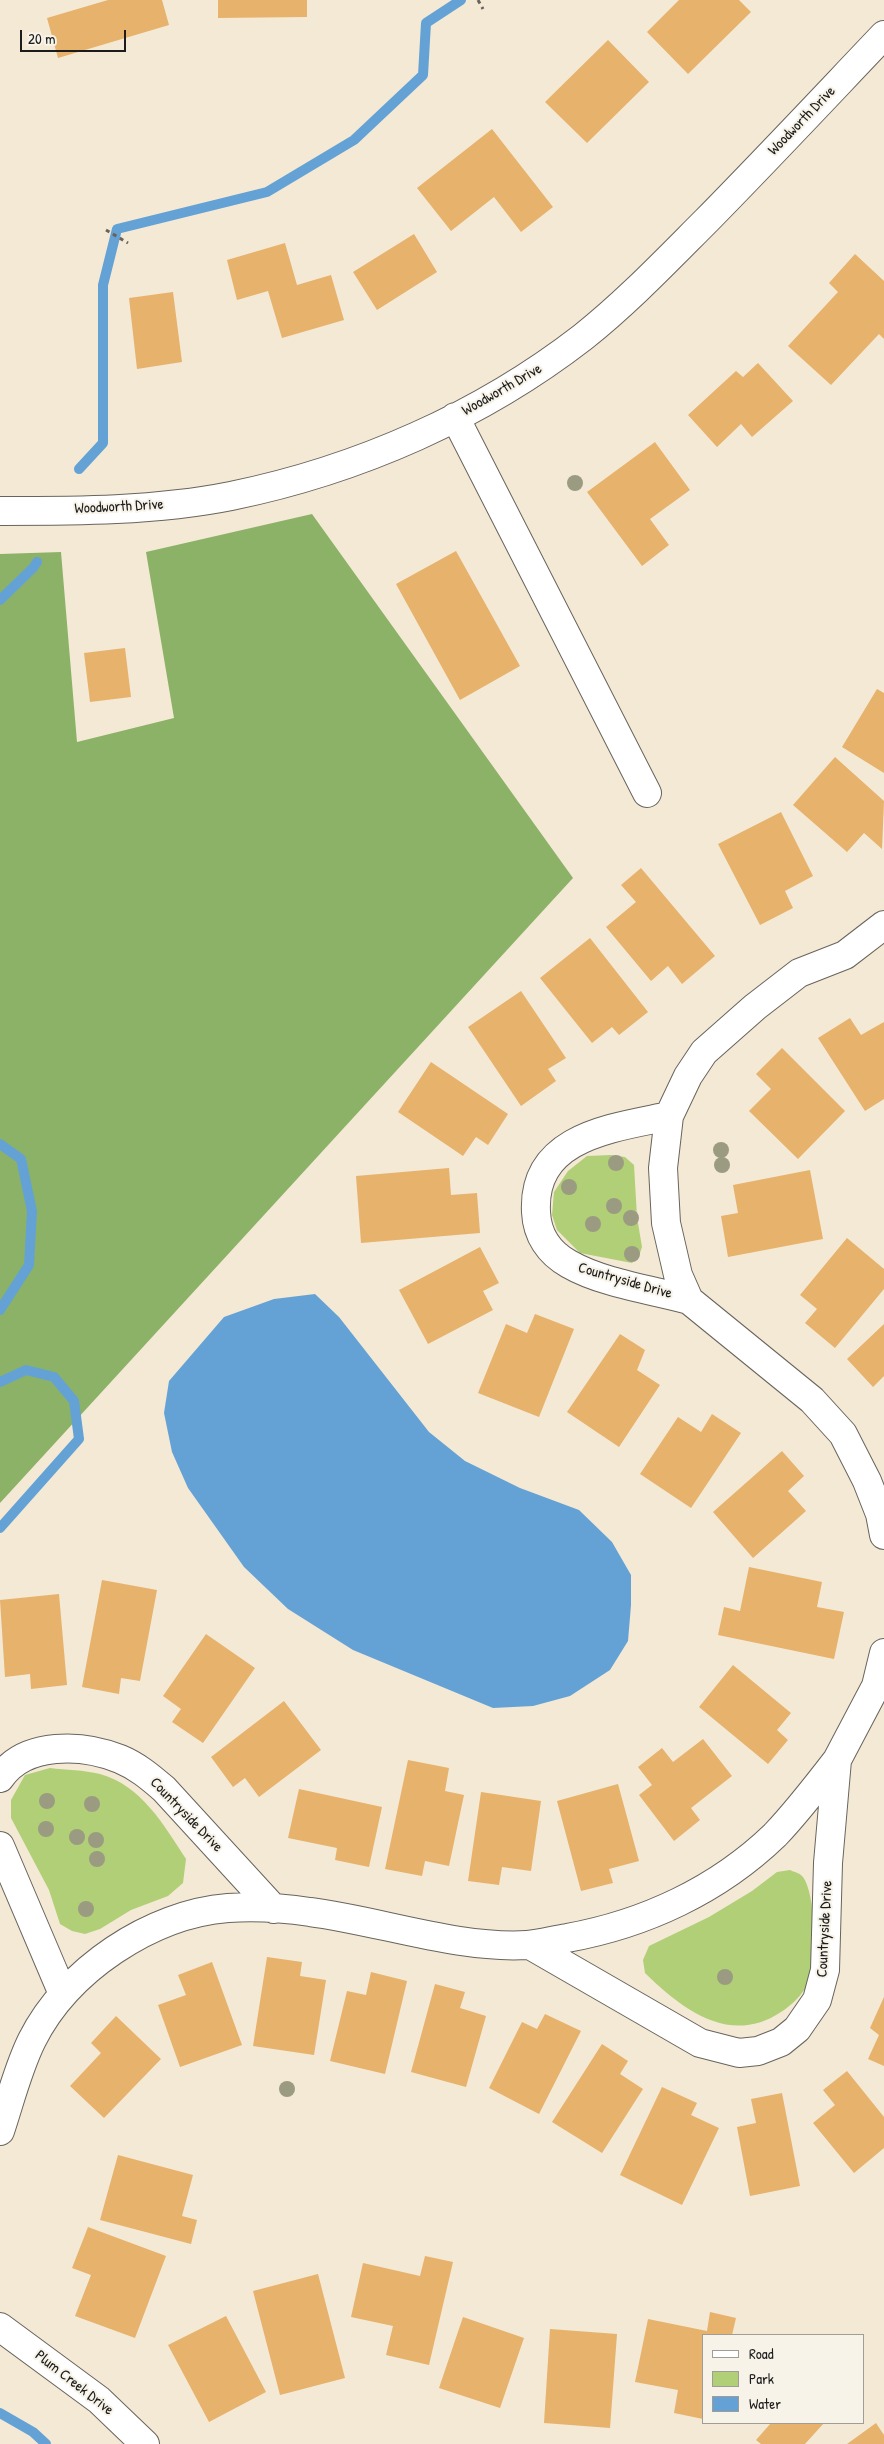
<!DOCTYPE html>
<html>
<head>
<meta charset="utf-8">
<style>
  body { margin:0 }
  #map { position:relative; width:884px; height:2444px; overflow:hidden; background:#f4e9d5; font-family:"Patrick Hand",sans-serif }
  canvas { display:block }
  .legend { position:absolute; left:702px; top:2334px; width:162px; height:90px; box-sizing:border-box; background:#f7f3e8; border:1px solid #9f9d96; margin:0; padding:6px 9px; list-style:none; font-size:15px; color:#1c1c1c }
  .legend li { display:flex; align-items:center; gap:10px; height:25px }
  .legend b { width:25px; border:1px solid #9f9d96 }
  .scale { position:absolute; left:20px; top:30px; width:106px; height:22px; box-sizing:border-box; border:2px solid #1c1c1c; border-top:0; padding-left:6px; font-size:15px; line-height:18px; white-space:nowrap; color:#1c1c1c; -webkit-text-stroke:4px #f7f3e8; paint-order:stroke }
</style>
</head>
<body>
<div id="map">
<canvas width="884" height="2444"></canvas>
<ul class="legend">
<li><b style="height:6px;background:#fff"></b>Road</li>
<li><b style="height:14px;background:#b0cf77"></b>Park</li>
<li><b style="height:14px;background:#64a2d5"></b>Water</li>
</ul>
<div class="scale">20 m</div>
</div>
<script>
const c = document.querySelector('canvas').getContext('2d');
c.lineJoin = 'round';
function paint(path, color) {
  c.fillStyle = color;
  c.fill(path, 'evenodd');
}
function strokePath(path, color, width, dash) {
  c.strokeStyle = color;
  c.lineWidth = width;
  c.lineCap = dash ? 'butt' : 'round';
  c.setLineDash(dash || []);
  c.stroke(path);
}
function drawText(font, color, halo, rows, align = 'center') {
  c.font = font + ' "Patrick Hand",sans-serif';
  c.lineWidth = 4;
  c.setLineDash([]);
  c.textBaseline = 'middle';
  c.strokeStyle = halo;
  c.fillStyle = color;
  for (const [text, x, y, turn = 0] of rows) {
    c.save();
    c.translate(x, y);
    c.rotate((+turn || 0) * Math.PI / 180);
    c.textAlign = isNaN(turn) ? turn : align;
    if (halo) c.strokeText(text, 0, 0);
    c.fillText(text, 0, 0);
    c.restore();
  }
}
const green = new Path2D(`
  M611 1155 625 1157 634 1165 637 1217 642 1247 639 1256 632 1263 580 1253 557 1230 552 1215 554 1192 568 1171 587 1156Z
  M50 1768C66 1770 84 1770 100 1774 141 1785 164 1825 186 1859L183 1883 168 1896 131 1910 100 1929 85 1934 72 1931 60 1924 49 1890 11 1818V1800L25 1775Z
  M790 1870C794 1872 800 1873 803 1877 815 1893 817 1955 812 1974 808 1989 794 2004 781 2012 730 2046 683 2010 645 1973L643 1960 649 1946 709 1917 752 1891 777 1872Z`);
const forest = new Path2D(`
  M312 514 573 878 0 1503V554L61 552 77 742 174 718 146 552Z`);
const water = new Path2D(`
  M315 1294 339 1317 429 1432 465 1461 520 1488 579 1510 612 1542 631 1575V1605L628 1641 610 1670 570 1696 533 1706 493 1708 353 1650 288 1609 244 1567 188 1488 172 1452 164 1413 169 1381 224 1317 274 1299Z`);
const stream = new Path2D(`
  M79 469 103 443V285L117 229 267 192 354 140 423 75 426 23 461 0
  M0 600 33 568 37 562
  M0 1144 21 1159 32 1211 29 1265 0 1310
  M0 1382 26 1370 54 1377 74 1401 79 1439 0 1528
  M0 2413 33 2432 46 2444`);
const building = new Path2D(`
  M108 0H162L169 25 58 58 47 18Z
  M218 0H307V17L218 18Z
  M679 0H739L751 12 688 74 647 32Z
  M608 40 649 82 587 143 545 102Z
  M492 129 553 207 521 232 494 197 451 231 417 188Z
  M414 234 437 272 377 310 353 272Z
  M285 243 297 285 331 275 344 320 282 338 268 291 237 300 227 260Z
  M855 254 884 281V339L879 334 831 385 788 346 838 292 829 283Z
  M173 292 182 362 137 369 129 298Z
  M758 363 793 401 752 437 741 424 717 447 688 415 736 371 743 377Z
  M655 442 690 490 650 519 669 545 642 566 587 492Z
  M456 551 520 666 460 700 396 584Z
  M125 648 131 697 90 702 84 653Z
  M877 689 884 693V773L842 747Z
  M835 757 884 801 882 849 864 833 847 852 793 805Z
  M781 812 813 876 785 891 793 908 760 925 718 844Z
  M641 868 715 956 682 984 668 966 651 981 606 927 636 902 621 885Z
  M590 938 648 1012 619 1035 612 1027 592 1043 540 978Z
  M521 991 566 1058 548 1069 556 1081 521 1106 468 1027Z
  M850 1018 861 1035 884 1022V1099L865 1111 818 1038Z
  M782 1048 845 1111 798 1159 749 1111 771 1089 756 1074Z
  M431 1062 508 1114 488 1145 476 1137 463 1156 398 1112Z
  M449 1168 451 1195 477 1193 480 1233 361 1243 356 1176Z
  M810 1170 823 1239 728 1257 721 1216 738 1213 733 1185Z
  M847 1238 884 1269V1289L835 1348 805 1323 817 1309 800 1295Z
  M480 1247 499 1283 483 1291 493 1310 428 1344 399 1290Z
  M535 1314 574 1329 539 1417 478 1393 506 1324 527 1333Z
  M884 1324V1376L873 1387 847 1359Z
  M620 1334 645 1350 637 1370 660 1385 619 1447 567 1412Z
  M712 1414 741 1433 691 1508 640 1474 678 1417 701 1432Z
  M782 1451 804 1476 788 1491 806 1511 753 1558 713 1512Z
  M749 1567 822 1582 817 1607 844 1612 834 1659 718 1635 724 1607 740 1611Z
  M102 1580 157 1590 140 1681 121 1678 119 1694 82 1687Z
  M59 1594 67 1685 31 1689 30 1674 5 1677 0 1600Z
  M206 1634 255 1668 203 1743 172 1722 181 1709 163 1696Z
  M733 1665 791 1713 777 1730 788 1740 768 1764 699 1707Z
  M284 1701 321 1750 259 1797 245 1778 233 1787 211 1757Z
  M703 1739 732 1776 691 1808 700 1820 674 1841 639 1795 652 1785 638 1767 662 1748 673 1762Z
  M408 1760 449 1768 445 1791 464 1795 449 1866 425 1861 422 1876 385 1869Z
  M618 1784 639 1861 609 1869 613 1883 581 1891 557 1801Z
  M299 1789 382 1807 369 1867 335 1860 337 1848 288 1838Z
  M481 1792 541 1801 531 1871 502 1867 499 1885 468 1881Z
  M267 1957 302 1962 300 1976 326 1980 314 2055 253 2046Z
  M212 1962 242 2045 180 2067 158 2005 186 1995 178 1975Z
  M371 1972 407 1981 385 2074 330 2061 347 1991 366 1995Z
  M435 1984 465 1992 460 2008 486 2016 466 2087 411 2072Z
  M884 1997V2066L868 2059 879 2035 870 2028Z
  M545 2014 581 2031 539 2114 489 2088 522 2022 537 2029Z
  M116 2016 161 2059 104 2118 70 2086 101 2053 91 2043Z
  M602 2044 628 2061 620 2074 643 2089 602 2153 552 2122Z
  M847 2071 884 2117V2148L854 2173 813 2123 835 2105 823 2090Z
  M662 2087 697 2103 691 2115 719 2128 682 2205 620 2175Z
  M782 2093 800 2186 750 2196 737 2127 756 2123 751 2099Z
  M118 2155 193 2175 182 2216 197 2220 191 2244 100 2220Z
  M88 2227 166 2256 135 2338 75 2316 91 2275 72 2268Z
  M425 2256 453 2262 429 2365 386 2355 393 2326 351 2317 363 2263 420 2276Z
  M318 2274 345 2378 280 2395 253 2291Z
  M710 2312 736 2318 732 2335H703V2419L674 2413 678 2390 635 2382 648 2319 707 2331Z
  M226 2316 266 2392 209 2422 168 2345Z
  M463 2317 524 2338 500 2408 439 2388Z
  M550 2329 617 2334 610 2428 544 2423Z
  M771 2423H824L805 2444H761L756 2440Z
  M876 2423 884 2435V2444H847Z`);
const path = new Path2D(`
  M478 0 483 9
  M106 230 128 243`);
const minor = new Path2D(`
  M455 417 647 793
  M0 511C77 511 156 511 231 496 358 470 481 416 583 337 627 302 666 261 706 221 766 160 825 97 884 35
  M884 925 845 955 799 973 755 1007 704 1052 688 1076 669 1116 663 1168 666 1223 678 1275 689 1300 812 1400 843 1434 867 1481 880 1514 884 1535
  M669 1116C613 1128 532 1136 536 1212 537 1235 549 1253 569 1264 602 1283 652 1290 689 1300
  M0 1778C25 1741 83 1744 120 1759 137 1766 150 1777 164 1789L274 1909
  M0 1846 63 1994
  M530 1945 700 2043 739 2053 758 2051 781 2042 797 2029 817 2000 825 1970 828 1863 837 1760 876 1686 884 1653
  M0 2131C10 2101 18 2068 32 2040 67 1970 151 1914 228 1908 255 1906 284 1908 310 1912 380 1921 457 1949 527 1945 540 1944 554 1940 567 1938 645 1924 718 1890 775 1835 797 1812 817 1786 837 1760
  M0 2327 99 2400 145 2444`);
const trees = [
  [575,483],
  [721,1150],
  [616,1163],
  [722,1165],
  [569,1187],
  [614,1206],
  [631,1218],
  [593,1224],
  [632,1254],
  [47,1801],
  [92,1804],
  [46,1829],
  [77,1837],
  [96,1840],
  [97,1859],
  [86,1909],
  [725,1977],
  [287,2089]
];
const streetNames = [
  ["Woodworth Drive",802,121,-46],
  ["Woodworth Drive",502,390,-30],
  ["Woodworth Drive",119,507,-3],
  ["Countryside Drive",625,1281,16],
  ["Countryside Drive",186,1815,46],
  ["Countryside Drive",825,1929,-87],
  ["Plum Creek Drive",74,2383,38]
];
paint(green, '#b0cf77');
paint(forest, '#8cb268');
paint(water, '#64a2d5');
strokePath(stream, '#64a2d5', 10);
paint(building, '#e6b26c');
strokePath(minor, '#68645d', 30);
strokePath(path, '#68645d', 3, [4, 4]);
strokePath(minor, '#fff', 28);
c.fillStyle = '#9a9b81';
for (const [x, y] of trees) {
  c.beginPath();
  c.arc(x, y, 8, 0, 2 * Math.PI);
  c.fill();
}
drawText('15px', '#1c1c1c', '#f7f3e8', streetNames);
</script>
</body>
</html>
